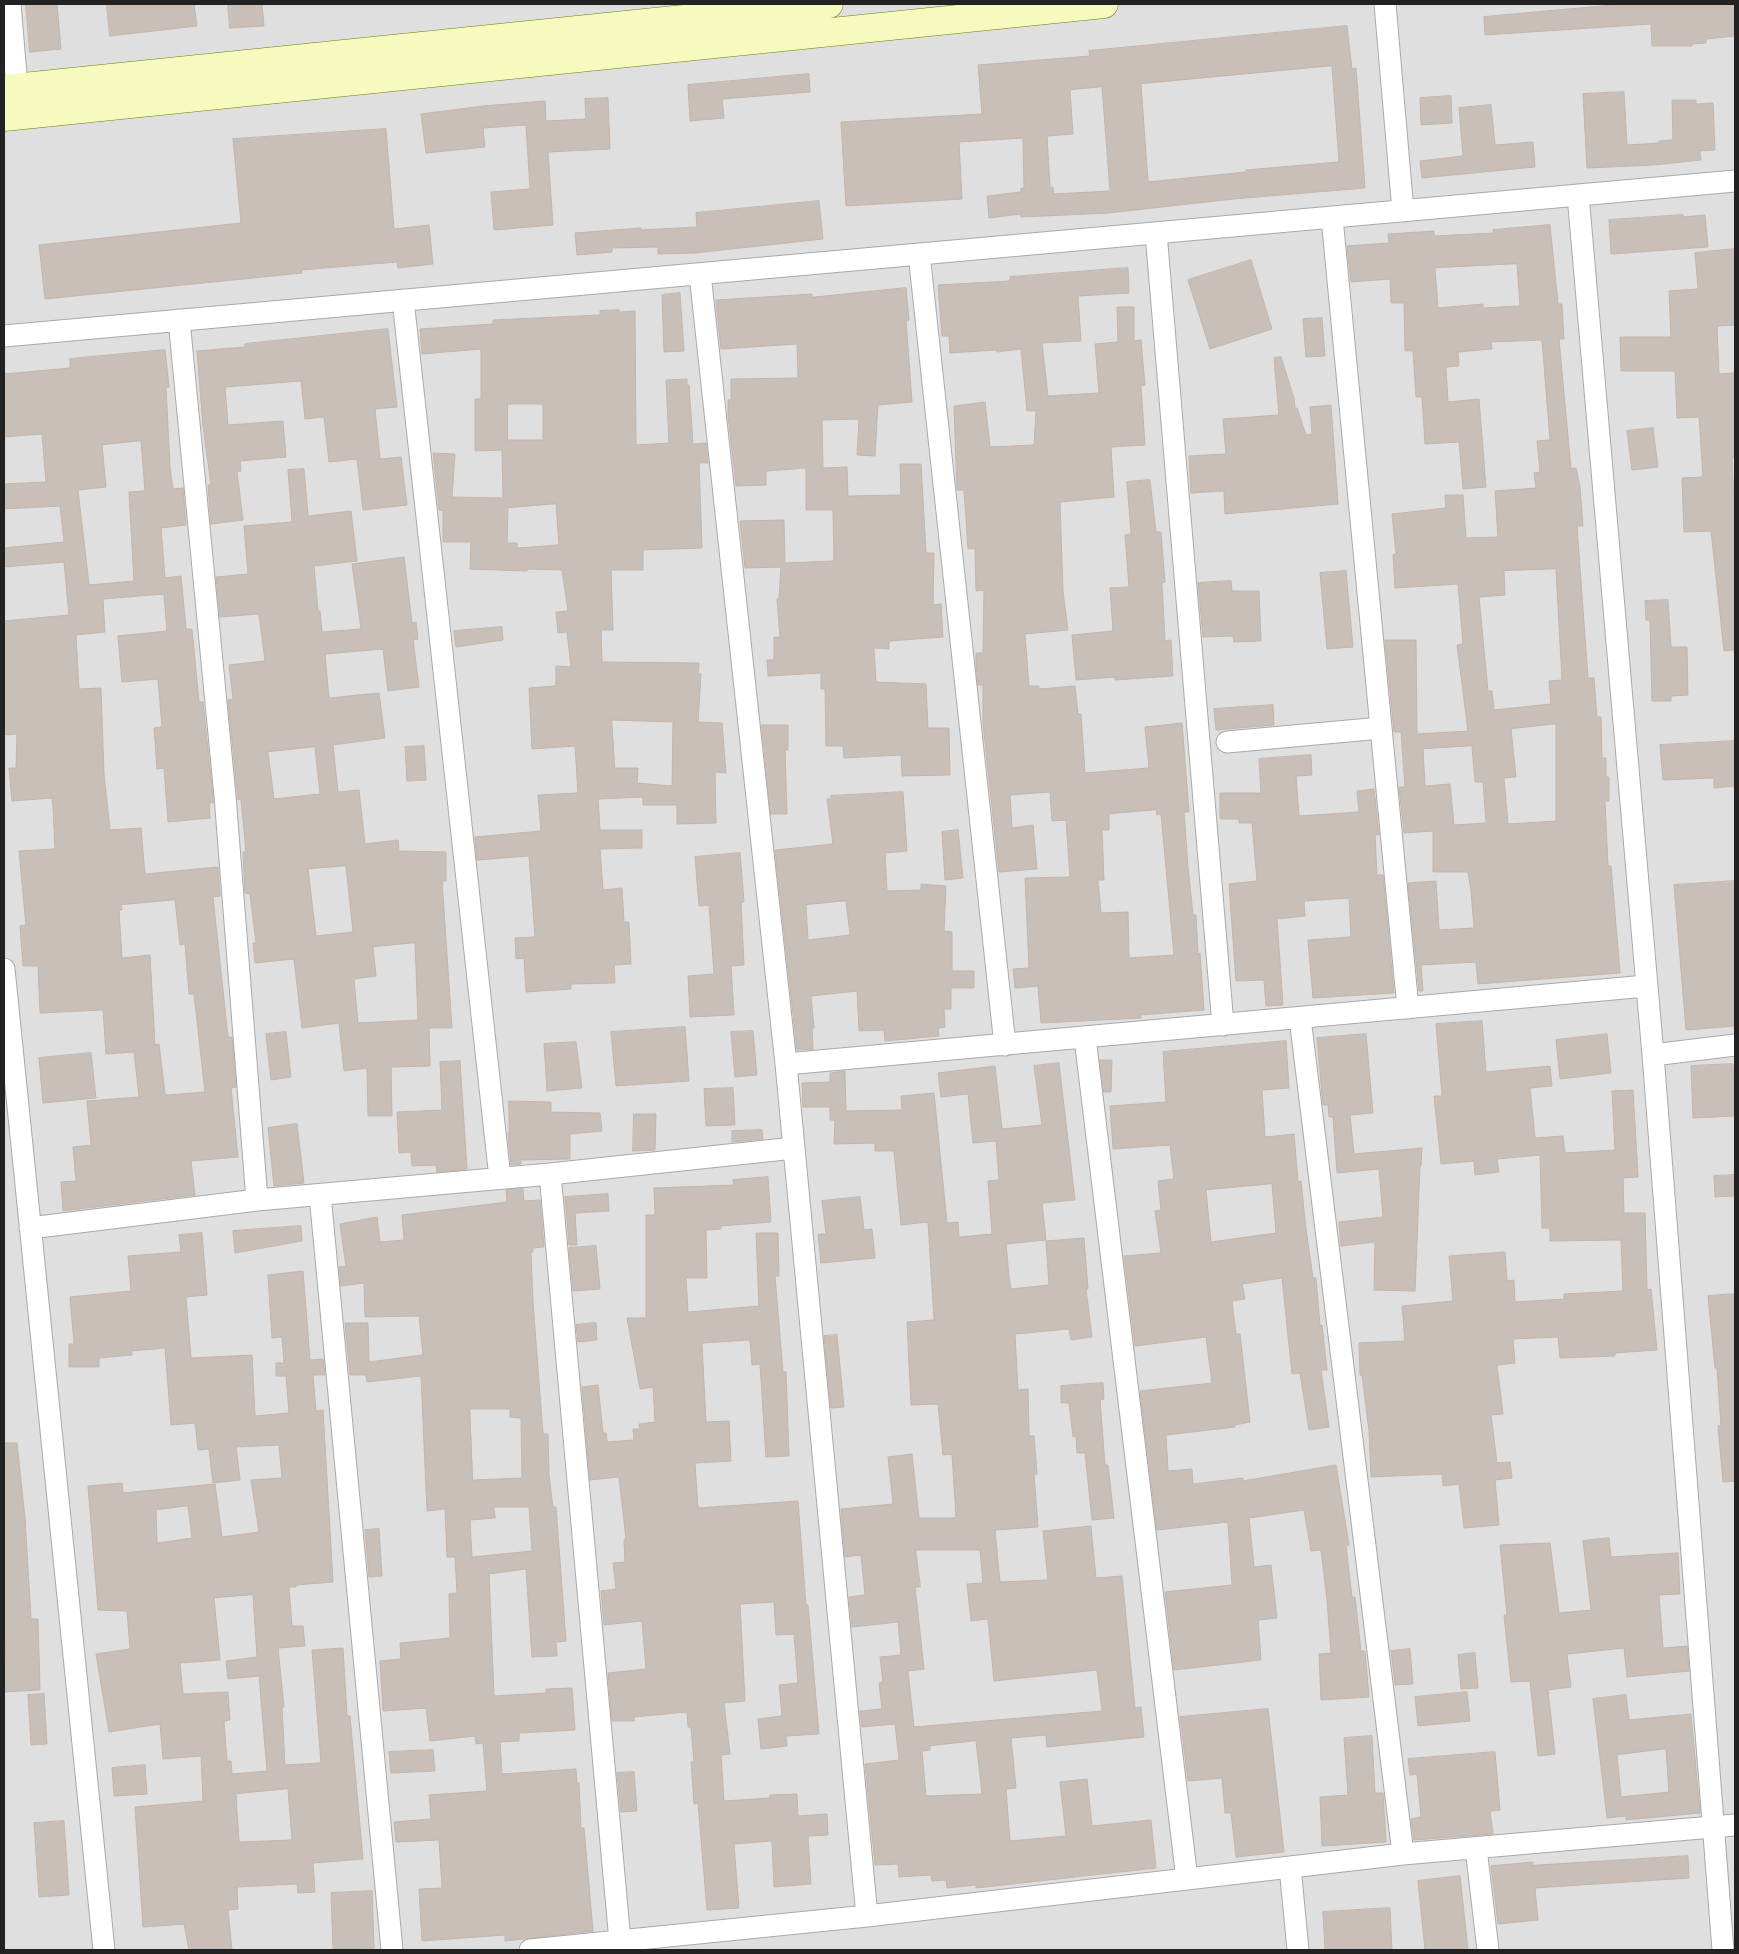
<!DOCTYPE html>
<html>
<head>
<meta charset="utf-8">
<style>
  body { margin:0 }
  #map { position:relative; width:1739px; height:1954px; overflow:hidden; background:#f2efe9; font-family:"Alegreya Sans",sans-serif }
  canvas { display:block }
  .frame { position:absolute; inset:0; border:5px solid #222; pointer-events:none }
</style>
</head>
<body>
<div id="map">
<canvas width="1739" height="1954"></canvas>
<div class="frame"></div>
</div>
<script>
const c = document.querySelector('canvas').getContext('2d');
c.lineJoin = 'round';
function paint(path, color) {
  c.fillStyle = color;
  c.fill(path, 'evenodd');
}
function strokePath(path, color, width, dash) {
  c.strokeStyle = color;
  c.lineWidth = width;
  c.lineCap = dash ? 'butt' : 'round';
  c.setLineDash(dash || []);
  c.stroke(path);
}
const residential = new Path2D(`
  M4 4H1735V1950H4Z`);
const building = new Path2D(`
  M26 4H57L61 49 30 52Z
  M107 4H194L197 26 110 36Z
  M228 4H262L264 26 230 28Z
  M1624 4H1735V36L1706 39V43L1692 44V46H1652L1651 24 1485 35 1484 17Z
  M1347 26 1352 69 1356 68 1365 188 1233 199 1109 213 1021 217V214L989 218 987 196 1021 192V188H1024L1023 138 959 142 962 199 846 206 841 122 982 114 978 65 1090 56 1089 51ZM1332 66 1339 162 1246 170V172L1148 182 1141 84ZM1102 87 1110 191 1054 194 1053 187H1050L1047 136 1073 134 1070 90Z
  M809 74 810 92 722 99 724 118 690 121 688 85Z
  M1624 92 1627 145 1659 143V141L1673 140 1672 100H1696V104L1713 103 1715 150 1700 151 1701 160 1654 165 1587 168 1583 94Z
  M1451 96 1452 123 1421 125 1420 98Z
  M608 98 610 149 548 152 553 225 494 230 491 192 530 189 526 125 483 128 485 147 426 153 421 114 483 106 545 101 546 121 586 119 585 99Z
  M1491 105 1495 145 1533 142 1535 167 1422 178 1420 161 1463 156 1459 108Z
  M386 129 394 229 429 225 433 264 398 268 397 262 301 270 302 273 45 299 39 245 241 223 233 139Z
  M819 201 823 239 695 253 658 254V247L612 248V252L577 255 575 233 641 228V230L697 227 696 213Z
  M1683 215V217L1705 215 1708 247 1611 254 1609 220Z
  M1550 225 1558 304H1562L1564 339H1559L1571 469 1576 468 1580 487 1583 526H1577L1588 678H1594L1597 717H1601L1602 758H1606V777H1609V801H1605L1608 866H1611L1620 973 1478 984 1476 962 1421 965 1423 991H1419L1408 883 1436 881 1439 930 1474 928 1471 891 1468 872H1433V831L1404 833 1399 787H1405L1401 732H1394L1385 640H1416L1417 734 1468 731 1457 645 1463 644 1458 584 1395 588 1393 555 1396 554 1392 514 1446 508 1445 495H1463L1466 538 1498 537 1495 491 1536 488 1534 473 1540 472 1537 441 1550 440 1542 340 1491 342 1492 349 1458 352 1459 366 1446 367 1448 402 1479 399 1486 487 1463 489 1459 442 1425 444 1422 397H1416L1413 351H1405L1404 303H1391L1390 279 1351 282 1347 246 1389 243 1388 234 1434 231V236L1494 233 1493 230ZM1517 264 1520 306 1483 308V304L1438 308 1435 268ZM1556 569 1562 680 1549 681 1551 704 1494 710 1492 691H1488L1479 597 1505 595 1504 571ZM1556 724V821L1508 824 1504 778 1516 777 1511 729ZM1472 746 1475 782H1483L1486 823 1454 825 1450 784 1425 786 1423 749Z
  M1735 249V325L1717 326 1719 374 1735 373V458H1732L1735 524V650L1724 651 1711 531 1684 532 1682 478 1703 477 1699 417 1677 418 1675 371H1621L1620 337H1671L1669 291 1698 289 1695 253Z
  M1251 260 1272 329 1210 349 1188 280Z
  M1128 268 1129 293 1078 296 1081 341 1042 343 1048 396 1099 393 1095 344 1118 342 1117 307H1134V341L1141 340 1145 385 1141 386 1145 445 1111 447 1114 497 1060 502 1063 592 1068 630 1025 634 1029 686H1039V689L1075 686 1078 714H1081L1085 773 1149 768 1145 727 1182 723 1189 812H1184L1188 867 1193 915H1196L1198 954 1200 953 1204 1010 1141 1015V1018L1041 1023 1038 986 1015 988 1013 969 1029 968 1025 878 1070 877 1066 820 1052 821 1050 792 1010 795 1012 828 1033 825 1037 869 999 872 983 724V685H978L976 666V653H983L984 590 976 591 975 548 968 549 964 490H957L954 406 985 402 990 447 1034 445 1036 411H1027L1021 349 997 352V350L950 353 949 336H942L938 285 1010 281V277ZM1156 810 1157 815 1161 814 1174 955 1129 958 1128 912 1101 913 1098 880H1104L1102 830H1109V814Z
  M906 288 909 320H906L912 402 878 405 875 456 857 455 859 419 822 420 823 468 847 467 848 496 901 495 900 464H921L926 553H934L933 605 941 604 943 637 889 641V649L874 648 876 682 926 684 928 728H949L950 775 902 776 901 755 844 758 843 746H826L825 689H821V673L768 676 767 660H774V637H780L777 599H779L781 567 745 568 740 521 784 520 785 563 834 561 833 510H806V468L766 471V485L736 486 728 415V400H731V379L798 378 797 344 721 349 716 302V300L812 294V297Z
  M680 293 684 351 664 352 662 295Z
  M619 310V312L635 311 636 445 669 443 666 380 687 379V385H689L693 444 706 443 708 463H699L702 548 643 550V570H611L613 630H601L602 662 699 663 698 674H701L698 722 722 723 726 773 715 772 716 823 677 824V805H643V797L598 799 600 830H642V848L600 849 603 890 622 888 624 922H629L631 964 614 965 615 983 571 984V989L526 992 524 958 516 959 515 938 535 937 529 856 477 860 475 837 541 831 538 795 578 793 575 746 532 749 529 688 556 686V666L571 667 567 632 558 633 556 612 568 611 562 570 527 569V571L470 569 471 542H443V511L439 510 433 453 455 454 452 497 503 498 502 450 475 451V399H481V349L422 354 420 329 493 324V320L600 315V311ZM508 404H543V440H508ZM556 504 559 545 517 548V543H507L508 508ZM612 720 673 722 672 786 637 783 638 768H615Z
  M1322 318 1325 356 1306 357 1303 319Z
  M388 329 397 407 375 409 380 459 401 457 407 505 363 510 357 459 329 462 324 417 305 419 301 381 225 387 228 425 283 421 286 457 240 461 241 471 237 472 243 520 211 524 208 485H211L203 426 197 351 245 347V344Z
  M165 350 169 387H166L170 468 173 489 183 488 186 525 161 528 165 578 181 576 186 629H192L199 702H203L213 797V803H209L210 818 168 822 164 768 157 769 154 728 162 727 158 679 122 682 118 636 167 631 164 594 103 599 105 632 76 635 79 689 101 688 104 774 110 830 141 828 145 874 218 867 220 896 213 897 228 1037H232L236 1087 231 1088 238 1157 191 1161 195 1195 63 1211 61 1182 76 1181 73 1147 91 1145 87 1101 139 1097 134 1052 106 1054 103 1010 40 1013 38 966H23L20 926 26 925 19 851 55 849 53 807 52 798 12 801 9 768H16L17 734 4 735V621L69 615 64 562 4 567V548L64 542 60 506 4 509V484L46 482 42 434 4 437V374L70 368V359ZM141 441 145 491 129 492 134 581 89 585 78 490 106 487 102 445ZM175 900 180 945 185 944 189 994H194L205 1092 168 1095 165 1094 159 1044 155 1045 150 955 122 958 119 910H122L121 905Z
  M1281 357 1294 398 1295 408H1297L1306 435 1312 434 1310 407 1331 405 1338 504 1225 514 1224 491 1191 493 1189 456 1226 454 1223 419 1279 415 1274 358Z
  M1653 428 1658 467 1632 470 1627 431Z
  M304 469 308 516 351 511 357 561 314 566 318 611H320L322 632 361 629 352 564 404 557 412 623 416 622 418 639 413 640 419 687 388 691 383 649 325 654 329 698 379 693 385 738 333 745 338 792 359 790 365 844 398 840 399 851 446 852V881H442L452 1028H429L430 1066 391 1067 392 1116H368L367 1068 344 1071 339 1023 302 1028 294 959 255 963 253 943H256L250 894 245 893 243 852H246L241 799 238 800 228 700 233 699 229 665 265 661 259 614 220 617 216 577 248 574 244 526 292 522 288 470ZM315 747 320 794 274 799 268 752ZM346 866 353 932 316 936 308 869ZM415 943 418 1020 358 1023 354 979 376 976 373 947Z
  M1150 480 1156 532H1161L1165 582 1162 583 1165 641 1171 640 1173 676 1115 680V677L1076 680 1072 635 1113 631 1110 588 1129 587 1125 535 1131 534 1127 482Z
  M1346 571 1353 647 1327 649 1320 573Z
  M1231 581 1232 591H1259L1261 641 1234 642 1233 636 1203 637 1198 583Z
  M1668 600 1671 647H1687L1688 695 1671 696V701H1652L1650 620H1646L1645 601Z
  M502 627 503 640 456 647 454 631Z
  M1273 705 1274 725 1216 730 1214 709Z
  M762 725H788V750H785L787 814H771Z
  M1735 741V786L1714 788V778L1663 780 1660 745Z
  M424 746 426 780 407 781 405 747Z
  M1311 755 1312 775 1296 776 1299 816 1359 812 1357 791 1374 789 1379 835H1375L1377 875H1383L1394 993 1313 998 1308 940 1351 937 1349 898 1304 901 1305 916 1277 919 1283 1005 1266 1006 1264 980 1236 981 1229 884 1257 881 1252 823H1239V819H1220V793H1261L1259 759Z
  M903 792 907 851 885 853 887 891 921 890V884L946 886 944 931 952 932V971H974V988H951V1009H944L945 1027 938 1028 939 1036 885 1041 884 1030 859 1031 857 991 811 996 814 1028H812L813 1049 797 1050 775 850 833 844 827 799H831V796ZM846 901 850 935 808 940 806 905Z
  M958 830 963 878 945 880 942 832Z
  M740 853 744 902H741L744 965 731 966 734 1015 690 1017 688 976 714 974 709 905 699 906 695 857Z
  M1735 881V1026L1686 1030 1674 885Z
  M1482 1021 1486 1072 1550 1066 1552 1086 1530 1088 1535 1138 1563 1136 1565 1153 1615 1150 1612 1091 1633 1090 1638 1177 1623 1178 1624 1213H1645L1647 1290 1651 1289 1657 1350 1615 1353V1356L1560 1358 1558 1337 1513 1339 1515 1363 1497 1365 1503 1414 1491 1415 1497 1463 1510 1462 1512 1478 1495 1480 1499 1525 1464 1528 1459 1484 1443 1486 1442 1474 1371 1477 1369 1431 1362 1375H1360L1359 1343 1405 1341 1402 1306 1453 1301 1449 1256 1505 1252 1507 1281 1514 1280 1515 1302 1564 1299V1294L1623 1291 1621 1240 1550 1241V1228H1542L1540 1155 1497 1159 1499 1172 1475 1175 1474 1161 1441 1164 1434 1096H1442L1436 1024Z
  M685 1027 689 1081 616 1086 611 1032Z
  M753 1031 757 1075 735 1077 731 1032Z
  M286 1032 291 1077 271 1080 266 1034Z
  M1366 1034 1373 1113 1350 1115 1354 1154 1422 1148 1421 1166H1420L1415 1291 1374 1290 1375 1242 1341 1246 1339 1222 1383 1217 1379 1169 1337 1173 1333 1117H1329L1328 1105H1323L1317 1038Z
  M1607 1034 1611 1073 1560 1079 1556 1040Z
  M1286 1041 1289 1088 1262 1090 1265 1137 1294 1134 1298 1182 1301 1181 1306 1229 1313 1278H1316L1320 1326 1322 1325 1327 1370H1321L1329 1427 1309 1430 1300 1373 1292 1374 1282 1278 1242 1284 1245 1299 1232 1301 1236 1334H1240L1250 1422 1235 1425V1427L1166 1435 1168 1471 1192 1469 1193 1484 1243 1478V1481L1336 1465 1349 1545 1346 1546 1352 1597H1355L1361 1651H1365L1369 1697 1321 1700 1319 1654 1331 1653 1327 1600 1321 1550 1311 1551 1304 1510 1249 1518 1254 1567 1271 1565 1277 1618 1258 1620 1261 1660 1174 1670 1165 1592 1232 1585 1228 1522 1157 1530 1140 1391 1212 1383 1206 1337 1135 1346 1124 1256 1161 1253 1155 1211 1161 1210 1158 1181 1174 1179 1170 1145 1113 1149 1110 1106 1166 1102 1163 1052ZM1272 1184 1276 1233 1211 1242 1206 1190Z
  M576 1042 582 1088 547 1091 544 1044Z
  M91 1053 96 1098 43 1103 39 1058Z
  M1100 1060H1112L1111 1092H1104Z
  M460 1061 467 1169 437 1172 436 1165 412 1166 411 1152 399 1153 397 1112 442 1110 440 1062Z
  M1059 1063 1075 1200 1042 1203 1046 1240 1006 1244 1009 1276 1011 1289 1049 1285 1046 1241 1084 1238 1088 1289H1086L1092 1337 1071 1340 1069 1329 1015 1334 1018 1390 1028 1389 1029 1436H1034L1037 1474H1034L1038 1527 995 1530 1000 1582 1048 1580 1043 1531 1091 1526 1096 1578 1122 1576 1135 1708 1141 1707 1144 1737 1047 1747 1046 1735 1011 1738 1016 1788 1006 1789 1010 1841 1066 1836 1060 1782 1087 1779 1092 1826 1151 1820 1156 1868 976 1888V1885L947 1888 946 1880 932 1881 931 1875 899 1877 898 1864 875 1865 865 1764 899 1760 895 1724 862 1727 860 1711 882 1709 879 1683 883 1682 880 1657 901 1655 898 1622 852 1627 849 1597 865 1595 861 1555 845 1557 841 1509 893 1504 888 1457 912 1454 919 1518H956L952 1454 943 1455 938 1404 911 1405 907 1322 934 1320 928 1222 901 1225 894 1151H875V1143L834 1144 835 1120H830V1107H803L802 1083 830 1082V1073L845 1071 846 1111 902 1110 901 1096 934 1093 947 1223 958 1222 959 1237 992 1234 988 1181 999 1180 996 1141 973 1143 968 1094 941 1097 938 1073 995 1066 1002 1129 1042 1125 1034 1066ZM916 1550H980L983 1583 967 1584 971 1621 988 1619 994 1681 1097 1670 1102 1711 914 1727 908 1671 924 1669 915 1587H920ZM976 1741 982 1794 926 1796 922 1751 930 1750V1746Z
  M1733 1064 1735 1116 1693 1118 1691 1066Z
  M733 1088 735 1125 706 1126 704 1089Z
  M509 1101 551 1102V1112L600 1113 602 1131 570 1134V1159L521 1160V1164L511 1165 508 1133 509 1132Z
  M634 1114H656L655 1150 633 1151Z
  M297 1124 304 1183 274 1186 268 1128Z
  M762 1130 763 1139 732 1142V1131Z
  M1735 1175V1196L1715 1197 1714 1176Z
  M768 1177 771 1222 721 1226V1229L706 1230 707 1278H686L688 1312 759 1306 756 1233H778L779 1276H775L783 1372H786L789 1456 766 1457 760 1364 752 1365 750 1340 702 1343 706 1422 729 1421 731 1461 695 1463 698 1508 798 1501 806 1605H808L819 1734 786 1736 787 1746 761 1749 758 1719 782 1716 779 1685 798 1683 794 1634 776 1635 774 1602 740 1604 745 1701 724 1703 730 1754 721 1755 724 1801 770 1798V1795L797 1794 798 1816 827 1814 828 1835 808 1836 811 1884 774 1887 772 1841 734 1844 739 1908 707 1910 698 1803 694 1804 691 1762H694L691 1727H688L687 1712 634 1717V1721H612L608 1673 646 1669 642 1621 604 1625 601 1591 616 1589 613 1563 625 1562 624 1540 626 1539 619 1477 590 1480 582 1387 598 1385 603 1433H606L607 1442 634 1440 633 1429H640L639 1424 655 1422 653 1387 640 1389 627 1318H646V1215H655L654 1188 734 1185 733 1180Z
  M523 1189 524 1201 540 1200 544 1247 533 1248V1252H531L533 1302 543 1434H548L549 1475 553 1507H556L566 1641 556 1642 557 1656 532 1657 526 1569 489 1574 494 1696 546 1693V1689L572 1688 575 1730 519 1733V1741L500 1742 502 1774 576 1769 577 1783H579L581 1828H584L593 1931 505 1941V1935L422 1941 419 1889 442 1888 439 1840 396 1842 394 1822 431 1819 429 1795 487 1791 483 1743 476 1744 475 1736 430 1741 426 1708 383 1711 380 1661 401 1659 400 1643 450 1638 449 1594 457 1593 455 1557H447L445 1509 427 1511 421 1376 367 1382 366 1375H350L345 1323H368L369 1362 423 1355 419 1316 365 1317 364 1283 341 1286 339 1267 346 1266 340 1224 377 1217 380 1242 404 1240 402 1215 507 1202 506 1190ZM470 1409H510V1417L521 1418 522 1478 473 1480ZM494 1507H529L532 1551 472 1557 470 1520 495 1518Z
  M608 1194 609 1211 575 1213 577 1245H569L565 1197Z
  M860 1197 864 1230 872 1229 875 1258 821 1263 818 1234H826L822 1201Z
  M301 1226 302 1241 235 1253 233 1231Z
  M202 1233 207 1295 186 1297 191 1358 252 1355 255 1416 289 1413 286 1376H276V1363H284L282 1337 272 1338 268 1275 303 1271 310 1360 323 1359 325 1375H313L316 1411 323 1410 333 1582 296 1585V1587H289L292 1626H303L305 1646 278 1648 284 1707H282L285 1765 321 1763 312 1650 343 1648 347 1716H350L363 1859 313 1863 315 1892 298 1893 297 1884 237 1887 238 1909 228 1910 232 1950H189L184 1924 143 1927 135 1807 203 1801 201 1756 163 1759 160 1724 109 1732 96 1654 130 1649 127 1611 98 1610 88 1486 122 1483 123 1493 215 1484 222 1537 259 1532 251 1480 282 1478 279 1445 236 1447 240 1480 213 1483 209 1449 198 1450 195 1423 171 1425 165 1348 131 1351 132 1355 99 1358V1367H69V1344H74L70 1297 131 1291 128 1256 181 1252 179 1235ZM188 1506 192 1538 157 1543 156 1510ZM253 1595 257 1657 226 1661 228 1679 259 1676 267 1771 232 1774 231 1761H227L224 1721 230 1720 228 1692 183 1694 180 1663 220 1660 214 1598ZM288 1789 292 1840 239 1842 236 1794Z
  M596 1246 600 1289 573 1291 569 1248Z
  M1735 1294V1481L1723 1482 1718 1426H1721L1717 1368H1715L1708 1296Z
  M596 1323 597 1340 578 1342 576 1325Z
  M837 1335 844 1407 831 1408 824 1336Z
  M1103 1383 1104 1399 1100 1400 1105 1465H1108L1114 1518 1092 1520 1085 1453H1077L1076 1436 1073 1437 1069 1403H1061V1386Z
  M4 1443H17L25 1518 31 1619H38L40 1690 4 1692V1661H6L4 1625Z
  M379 1529 382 1576 369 1577 365 1530Z
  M1609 1538 1611 1557 1678 1553 1680 1594 1659 1595 1663 1648 1687 1646 1689 1671 1627 1677 1624 1648 1567 1654 1571 1687 1548 1690 1555 1754 1538 1756 1530 1681 1511 1682 1504 1615H1507L1500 1545 1550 1543 1559 1613 1591 1610 1583 1541Z
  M1410 1649 1413 1684 1395 1685 1391 1651Z
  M1475 1653 1478 1688 1461 1689 1458 1655Z
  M1467 1692 1470 1721 1418 1726 1415 1697Z
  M44 1694 47 1744 31 1745 28 1695Z
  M1626 1695 1629 1720 1691 1714 1700 1813 1626 1820V1816L1607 1818 1593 1699ZM1666 1749 1669 1792 1621 1797 1617 1755Z
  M1268 1709 1284 1852 1236 1857 1231 1813H1225L1222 1778 1188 1781 1180 1717Z
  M1372 1736 1375 1793H1383L1386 1842 1322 1846 1320 1797 1348 1795 1344 1738Z
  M433 1750 435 1771 391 1773 389 1752Z
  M1495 1752 1500 1810 1490 1811 1493 1834 1414 1840 1411 1819 1421 1817 1417 1774 1410 1775 1408 1759Z
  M145 1765 147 1794 114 1796 112 1768Z
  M634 1772 637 1811 621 1812 617 1773Z
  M64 1821 69 1895 39 1897 34 1823Z
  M1688 1856 1689 1878 1535 1888 1538 1920 1498 1924 1491 1866 1533 1862V1865Z
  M1460 1876 1468 1950H1425L1418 1881Z
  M372 1891 374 1948 333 1949 331 1893Z
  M1390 1908 1392 1950H1325L1323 1912Z`);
const street = new Path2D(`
  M10 4 17 87
  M1385 4 1403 211
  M1578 195 1653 1055 1723 1950
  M1332 218 1408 1008
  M1156 233 1223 1025
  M919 254 1005 1045
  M700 274 786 1064 867 1916
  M403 300 500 1178
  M179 320 225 796 257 1200
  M4 336 1735 181
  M1227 742 1381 728
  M4 969 104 1950
  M1300 1018 1403 1854
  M1085 1038 1187 1879
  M1653 1055 1735 1045
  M786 1064 1646 986
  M550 1174 620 1941
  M320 1195 392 1950
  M30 1228 257 1200 550 1174 794 1148
  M1476 1848 1488 1950
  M1290 1867 1298 1950
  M530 1950 867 1916 1403 1854 1735 1825`);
const secondary = new Path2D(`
  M4 89 829 4
  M4 117 1104 4`);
paint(residential, '#e0dfdf');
paint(building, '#c7bfb8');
strokePath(building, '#c4b6ab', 1);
strokePath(street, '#a9a9a9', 23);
strokePath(secondary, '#707d05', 29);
strokePath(street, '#fff', 21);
strokePath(secondary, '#f7fabf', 28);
</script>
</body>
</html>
